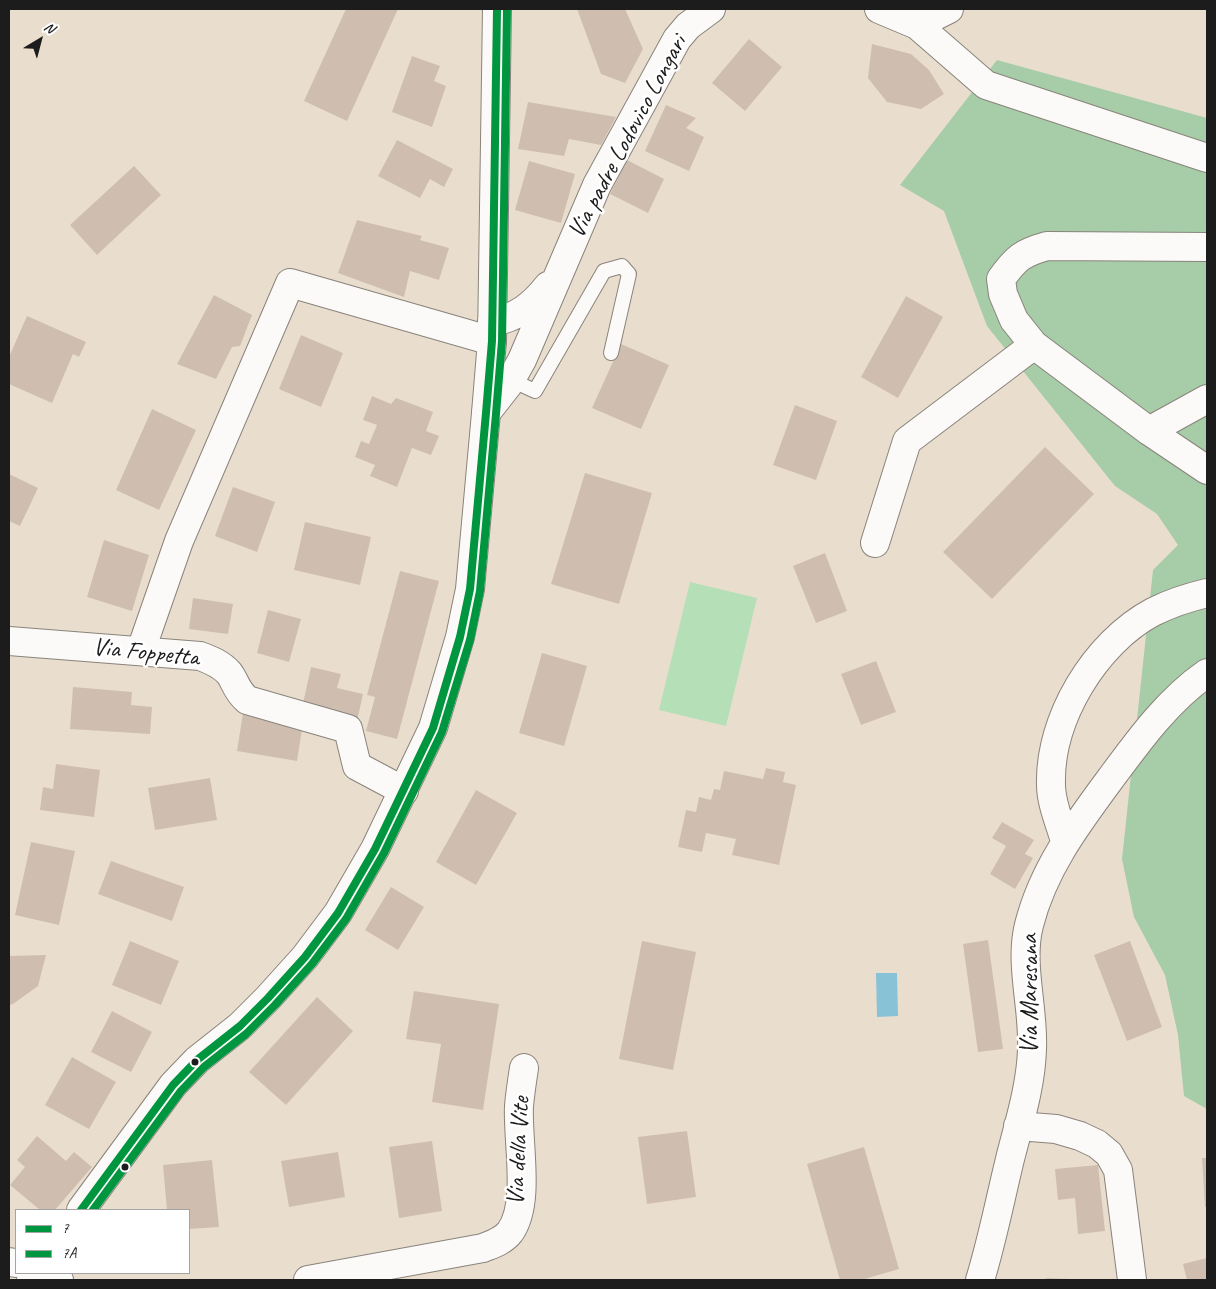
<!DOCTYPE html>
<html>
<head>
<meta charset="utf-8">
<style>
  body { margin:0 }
  #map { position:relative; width:1216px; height:1289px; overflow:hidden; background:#e9dece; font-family:Caveat,sans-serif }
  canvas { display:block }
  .frame { position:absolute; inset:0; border:10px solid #1c1c1c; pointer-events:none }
  .legend { position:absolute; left:15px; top:1209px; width:175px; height:65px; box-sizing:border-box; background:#fff; border:1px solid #a4a4a4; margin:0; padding:6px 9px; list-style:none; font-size:15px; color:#1c1c1c }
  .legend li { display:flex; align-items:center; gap:10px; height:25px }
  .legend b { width:25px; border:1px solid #a4a4a4 }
  .north { position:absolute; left:15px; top:15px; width:50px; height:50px; -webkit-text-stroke:4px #fff; paint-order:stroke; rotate:37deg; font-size:14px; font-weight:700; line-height:20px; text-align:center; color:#1c1c1c }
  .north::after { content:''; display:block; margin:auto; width:18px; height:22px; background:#1c1c1c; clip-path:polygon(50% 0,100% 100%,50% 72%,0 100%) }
</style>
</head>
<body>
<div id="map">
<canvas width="1216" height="1289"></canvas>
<div class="frame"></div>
<ul class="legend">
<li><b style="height:6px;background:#00963f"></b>7</li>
<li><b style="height:6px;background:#00963f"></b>7A</li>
</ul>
<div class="north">N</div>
</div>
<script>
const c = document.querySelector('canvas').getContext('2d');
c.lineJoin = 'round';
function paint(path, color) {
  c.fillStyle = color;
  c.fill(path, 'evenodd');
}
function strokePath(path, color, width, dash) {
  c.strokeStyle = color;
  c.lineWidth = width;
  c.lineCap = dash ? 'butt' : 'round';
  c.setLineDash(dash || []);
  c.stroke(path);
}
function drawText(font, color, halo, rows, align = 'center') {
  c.font = font + ' Caveat,sans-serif';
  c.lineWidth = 5;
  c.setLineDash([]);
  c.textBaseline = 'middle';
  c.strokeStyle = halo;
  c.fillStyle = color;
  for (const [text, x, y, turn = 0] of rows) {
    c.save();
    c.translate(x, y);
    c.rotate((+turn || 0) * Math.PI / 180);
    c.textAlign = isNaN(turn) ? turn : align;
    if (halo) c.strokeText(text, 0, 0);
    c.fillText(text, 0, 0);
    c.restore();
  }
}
const green = new Path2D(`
  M690 582 757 598 726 726 659 710Z`);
const forest = new Path2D(`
  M997 60 1207 118V1109L1184 1096 1178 1035 1165 975 1134 917 1122 859 1153 570 1178 545 1157 514 1115 486 987 326 944 211 900 185Z`);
const water = new Path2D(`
  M876 973H897L898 1016 877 1017Z`);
const building = new Path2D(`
  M346 9H398L347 121 304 101Z
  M577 9H625L643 49 625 83 601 74Z
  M749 39 782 67 745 111 712 83Z
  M872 44 911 54 929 70 944 94 921 109 887 102 868 78Z
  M412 56 440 66 434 81 446 86 432 127 392 112Z
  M528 102 616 117 601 145 569 139 564 156 518 149Z
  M666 105 696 118 686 128 704 137 689 171 645 151Z
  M397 140 453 169 444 187 430 179 420 198 378 176Z
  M627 160 664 179 648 213 610 194Z
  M529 161 575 174 561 223 515 210Z
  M134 166 161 195 97 255 70 225Z
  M357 220 422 236 420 240 449 248 439 280 410 271 404 297 338 273Z
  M214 295 252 315 240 346 232 347 216 379 177 364Z
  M906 296 943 317 898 398 861 377Z
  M27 316 86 342 79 357 73 354 52 403 9 384V357Z
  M301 335 343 353 321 407 279 389Z
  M621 344 669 365 641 429 592 408Z
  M372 396 391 404 396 398 433 412 426 431 439 436 431 455 412 448 397 487 370 476 375 465 355 457 361 441 369 444 377 425 363 420Z
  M795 405 837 421 816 480 773 465Z
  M152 409 196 430 159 510 116 490Z
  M1045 447 1094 494 992 599 943 552Z
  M585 473 652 493 619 604 551 584Z
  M9 474 38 488 20 526 9 521Z
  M233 487 275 502 257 552 215 536Z
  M305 522 371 537 360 585 294 570Z
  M104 540 149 555 132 611 87 597Z
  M825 553 847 611 816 623 793 566Z
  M400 571 439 581 397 739 366 731 375 697 367 695Z
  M193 598 233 604 228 634 189 629Z
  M268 610 301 619 289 662 257 653Z
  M542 653 587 666 564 746 519 733Z
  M876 661 896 712 861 725 841 674Z
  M311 667 341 674 337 688 363 694 357 721 302 708Z
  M73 687 132 692 131 705 152 707 150 734 70 729Z
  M243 713 303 723 297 761 237 751Z
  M56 764 100 770 94 817 40 810 43 787 53 789Z
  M766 768 785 772 783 782 796 785 779 865 732 855 736 839 706 833 702 852 678 847 686 810 696 812 699 797 711 800 714 789 720 790 724 771 763 779Z
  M210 778 217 820 155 830 148 788Z
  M476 790 517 813 476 885 436 862Z
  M1002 822 1034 840 1025 854 1033 858 1015 889 990 874 1006 846 992 838Z
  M31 842 75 851 59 925 15 915Z
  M111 861 184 887 172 921 98 894Z
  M391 887 424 907 398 950 365 930Z
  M988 940 1003 1049 978 1052 963 944Z
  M130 941 179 961 161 1005 112 985Z
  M642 941 696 952 673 1070 619 1059Z
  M1130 941 1162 1027 1127 1041 1094 955Z
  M46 955 38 986 13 1004 9 1005V956Z
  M414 991 499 1004 483 1110 432 1102 441 1044 406 1039Z
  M317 997 353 1031 286 1105 249 1072Z
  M112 1011 152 1032 131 1072 91 1052Z
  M72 1057 116 1082 89 1129 45 1105Z
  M687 1131 696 1197 647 1204 638 1137Z
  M37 1136 66 1161 74 1152 92 1167 55 1210H40L10 1185 25 1167 17 1160Z
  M432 1141 442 1211 399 1218 389 1147Z
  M864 1147 899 1269 861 1280H840L807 1164Z
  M338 1152 345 1197 289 1207 281 1161Z
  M1202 1158H1207V1207H1205Z
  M212 1160 219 1227 189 1229V1210H167L163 1165Z
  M1098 1165 1105 1231 1078 1234 1075 1198 1058 1200 1055 1169Z
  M1207 1258V1280H1187L1183 1264Z
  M1046 1278 1071 1279V1280H1045Z`);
const service = new Path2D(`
  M511 380 535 391 604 271 622 266 629 274 611 353`);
const minor = new Path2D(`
  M879 9 917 25 986 85 1207 158
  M917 25 949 9
  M1207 247 1047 246C1022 253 1016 258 1001 279L1003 294 1014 320 1034 345 1149 431 1207 470
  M492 322C517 318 533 305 548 286
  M486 413 508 385 522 360 597 185 677 39 688 26 711 9
  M1149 431 1207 399
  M875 543 907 441 1034 345
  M9 641 200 656C211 660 221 664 229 673 236 682 235 689 247 700L348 729 357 766 404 791
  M141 650 179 541 290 283 492 341
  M1065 841C1060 824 1051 803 1051 785 1049 719 1095 643 1153 612 1169 604 1190 597 1207 593
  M1018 1126 1056 1129 1080 1136 1097 1144 1109 1154 1118 1170 1132 1280
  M9 1262 16 1263
  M47 1273 59 1280
  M308 1280 483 1248C493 1244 503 1241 510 1232 531 1203 517 1141 519 1106 520 1094 522 1081 524 1068
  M980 1280C992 1241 1000 1200 1010 1159 1019 1123 1031 1086 1032 1049 1034 1008 1019 964 1029 925 1043 869 1077 824 1111 778 1139 740 1168 700 1207 673`);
const tertiary = new Path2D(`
  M81 1210 173 1085 197 1060 240 1026 268 998 305 957 338 913 375 849 433 728 460 637 470 589 486 413 492 341 497 9
  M31 1280 37 1273`);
const bus1 = new Path2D(`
  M81 1210 173 1085 197 1060 240 1026 268 998 305 957 338 913 375 849 433 728 460 637 470 589 486 413 492 341 497 9`);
const bus2 = new Path2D(`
  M93 1210 181 1091 204 1067 246 1034 275 1005 312 964 346 919 384 853 442 732 470 640 480 591 496 414 502 341 507 9`);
const markers = [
  [195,1062,4.5,"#1c1c1c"],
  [125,1167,4.5,"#1c1c1c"]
];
const streetNames = [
  ["Via padre Lodovico Longari",628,137,-62],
  ["Via Foppetta",146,653,6],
  ["Via Maresana",1030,994,-90],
  ["Via della Vite",519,1151,-87]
];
paint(green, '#b5dfb6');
paint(forest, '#a6cca8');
paint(water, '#87c2d6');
paint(building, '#cfbeaf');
strokePath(service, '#89837b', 16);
strokePath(minor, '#89837b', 30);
strokePath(tertiary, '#89837b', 30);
strokePath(service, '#fcfaf8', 14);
strokePath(minor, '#fcfaf8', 28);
strokePath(tertiary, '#fcfaf8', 28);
strokePath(bus1, '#00963f', 8);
strokePath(bus2, '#00963f', 8);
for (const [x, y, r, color] of markers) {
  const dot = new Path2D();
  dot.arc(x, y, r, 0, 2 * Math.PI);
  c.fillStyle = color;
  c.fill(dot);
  strokePath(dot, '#fff', 2);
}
drawText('25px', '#1c1c1c', '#fff', streetNames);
</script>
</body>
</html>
